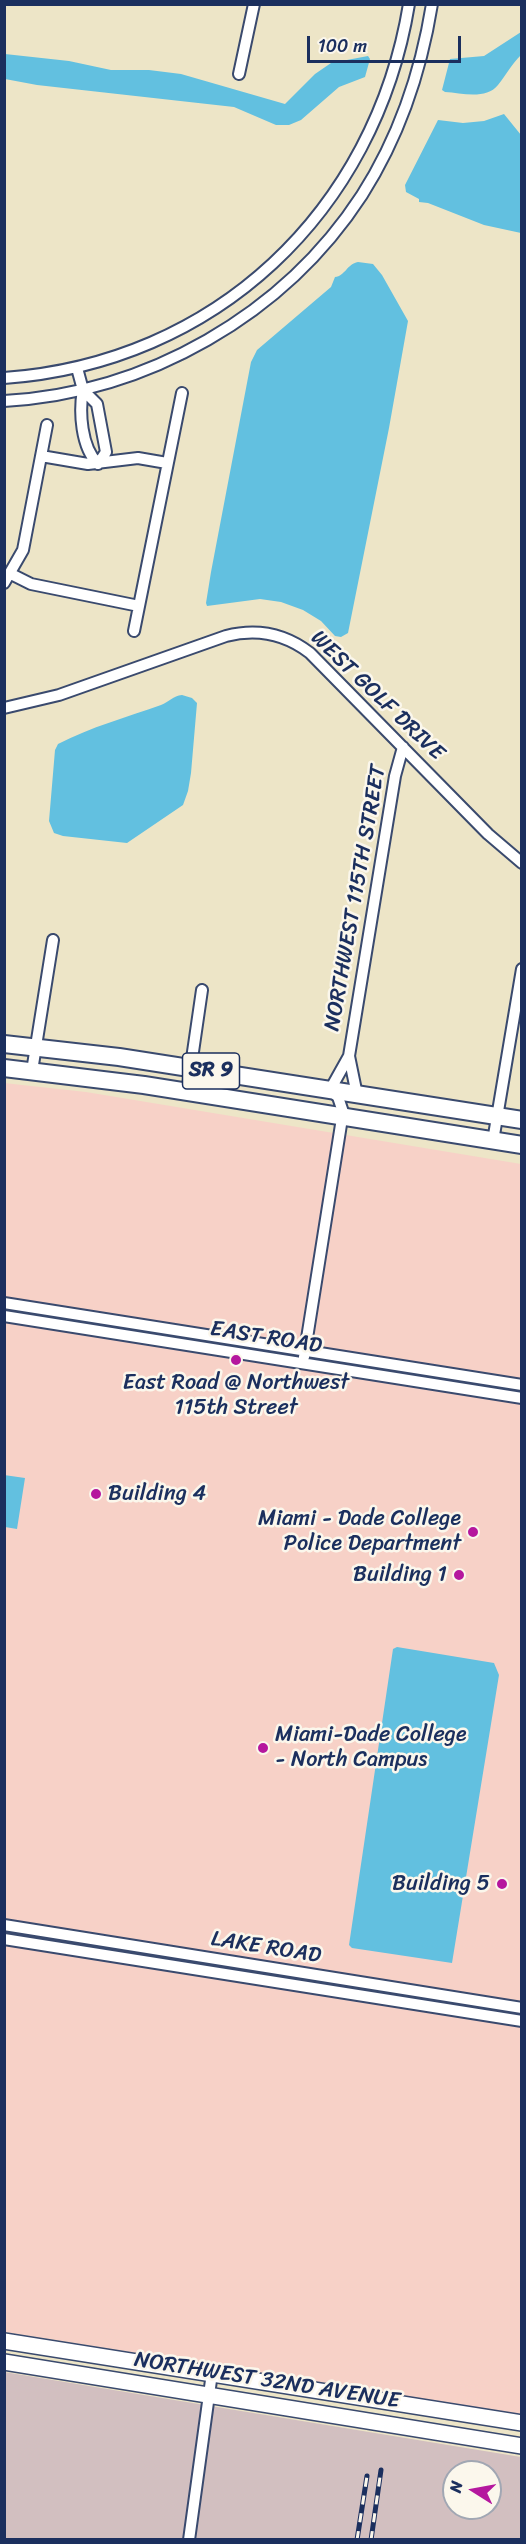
<!DOCTYPE html>
<html>
<head>
<meta charset="utf-8">
<style>
  body { margin:0 }
  #map { position:relative; width:526px; height:2544px; overflow:hidden; background:#ede5c7; font-family:Sriracha,sans-serif }
  canvas { display:block }
  .frame { position:absolute; inset:0; border:6px solid #1b2f5e; pointer-events:none }
  .north { position:absolute; left:442px; top:2460px; width:60px; height:60px; box-sizing:border-box; background:#fbf7ec; border:2px solid #a1a7b3; border-radius:50%; rotate:281deg; font-size:16px; font-weight:700; line-height:24px; text-align:center; color:#1b2f5e }
  .north::after { content:''; display:block; margin:auto; width:21px; height:27px; background:#b5179e; clip-path:polygon(50% 0,100% 100%,50% 72%,0 100%) }
  .scale { position:absolute; left:307px; top:36px; width:154px; height:27px; box-sizing:border-box; border:3px solid #1b2f5e; border-top:0; padding-left:8px; font-size:18px; line-height:21px; white-space:nowrap; color:#1b2f5e; -webkit-text-stroke:4px #fbf7ec; paint-order:stroke }
</style>
</head>
<body>
<div id="map">
<canvas width="526" height="2544"></canvas>
<div class="frame"></div>
<div class="north">N</div>
<div class="scale">100 m</div>
</div>
<script>
const c = document.querySelector('canvas').getContext('2d');
c.lineJoin = 'round';
function paint(path, color) {
  c.fillStyle = color;
  c.fill(path, 'evenodd');
}
function strokePath(path, color, width, dash) {
  c.strokeStyle = color;
  c.lineWidth = width;
  c.lineCap = dash ? 'butt' : 'round';
  c.setLineDash(dash || []);
  c.stroke(path);
}
function drawText(font, color, halo, rows, align = 'center') {
  c.font = font + ' Sriracha,sans-serif';
  c.lineWidth = 5;
  c.setLineDash([]);
  c.textBaseline = 'middle';
  c.strokeStyle = halo;
  c.fillStyle = color;
  for (const [text, x, y, turn = 0] of rows) {
    c.save();
    c.translate(x, y);
    c.rotate((+turn || 0) * Math.PI / 180);
    c.textAlign = isNaN(turn) ? turn : align;
    if (halo) c.strokeText(text, 0, 0);
    c.fillText(text, 0, 0);
    c.restore();
  }
}
const built = new Path2D(`
  M4 1083 86 1092 521 1164V2414L5 2332Z`);
const industrial = new Path2D(`
  M4 2372 521 2457V2539H5ZM454 2472H490V2508H454Z`);
const water = new Path2D(`
  M521 32V55C511 65 506 75 498 85 486 100 462 93 445 92L442 90 450 59 484 56Z
  M5 54 69 61 111 70H149L181 74 285 104 315 74 331 63 368 56 370 59 365 77 339 87 301 120 289 125H276L234 107 37 85 5 79Z
  M504 114 521 135V233L484 225 428 203 419 202V199L406 192 405 185 438 120 463 123 484 121Z
  M358 262 373 264 382 275 408 321 389 428 348 633 341 637 335 636 321 621 303 610 281 602 260 599 207 606 206 603 211 572 251 362 257 350 331 287 335 277C345 276 347 264 358 262Z
  M182 695 192 698 197 703 191 773 188 791 183 805 127 843 63 836 54 833 49 821 55 750 58 744C91 727 127 717 161 705 169 702 173 696 182 695Z
  M4 1475 25 1478 17 1529 5 1527Z
  M397 1647 494 1663 499 1675 452 1963 352 1948 349 1945 393 1649Z`);
const minor = new Path2D(`
  M239 74 254 4
  M77 368 83 390 97 404 106 452 98 464C81 447 79 412 83 390
  M4 378C215 363 375 212 409 4
  M4 401C147 393 284 315 362 195 399 137 421 72 432 4
  M41 456 88 464 138 458 167 463
  M11 574 31 584 139 606
  M4 583 23 550 47 425
  M134 631 182 393
  M4 708 59 695 226 636C257 628 284 633 310 653L488 834 522 863
  M32 1071 53 940
  M187 1093 202 990
  M357 1095 349 1056 395 776 403 747
  M493 1141 522 969
  M4 1303 522 1385
  M4 1316 522 1398
  M304 1357 343 1112 338 1097 330 1090 349 1056
  M4 1925 522 2008
  M4 1939 522 2021
  M189 2540 212 2373`);
const secondary = new Path2D(`
  M4 2341 522 2423
  M4 2362 522 2446`);
const primary = new Path2D(`
  M4 1044 119 1057 522 1120
  M4 1068 144 1085 522 1145`);
const rail = new Path2D(`
  M357 2540 367 2476
  M371 2540 381 2470`);
const markers = [
  [236,1360,6,"#b5179e"],
  [96,1494,6,"#b5179e"],
  [473,1532,6,"#b5179e"],
  [459,1575,6,"#b5179e"],
  [263,1748,6,"#b5179e"],
  [502,1884,6,"#b5179e"]
];
const shields = [
  [211,1071,57]
];
const shieldNames = [
  ["SR 9",211,1071]
];
const streetNames = [
  ["WEST GOLF DRIVE",377,696,44],
  ["NORTHWEST 115TH STREET",356,898,-80],
  ["EAST ROAD",266,1338,9],
  ["LAKE ROAD",266,1948,9],
  ["NORTHWEST 32ND AVENUE",267,2381,9]
];
const poiNames = [
  ["East Road @ Northwest",236,1383,"center"],
  ["115th Street",236,1408,"center"],
  ["Building 4",108,1494,"left"],
  ["Miami - Dade College",461,1519],
  ["Police Department",461,1544],
  ["Building 1",447,1575],
  ["Miami-Dade College",275,1735,"left"],
  ["- North Campus",275,1760,"left"],
  ["Building 5",490,1884]
];
paint(built, '#f7d1c7');
paint(industrial, '#d2bfc0');
paint(water, '#62c0e0');
strokePath(minor, '#3a4a6e', 14);
strokePath(secondary, '#3a4a6e', 18);
strokePath(primary, '#3a4a6e', 20);
strokePath(minor, '#fff', 10);
strokePath(secondary, '#fff', 15);
strokePath(primary, '#fff', 16);
strokePath(rail, '#1b2f5e', 5);
strokePath(rail, '#fbf7ec', 3, [9]);
for (const [x, y, r, color] of markers) {
  const dot = new Path2D();
  dot.arc(x, y, r, 0, 2 * Math.PI);
  c.fillStyle = color;
  c.fill(dot);
  strokePath(dot, '#fbf7ec', 2);
}
for (const [x, y, w] of shields) {
  const box = new Path2D();
  box.roundRect(x - w / 2, y - 18, w, 36, 4.5);
  c.fillStyle = '#fbf7ec';
  c.fill(box);
  strokePath(box, '#1b2f5e', 1.5);
}
drawText('bold 21px', '#1b2f5e', null, shieldNames);
drawText('22px', '#1b2f5e', '#fbf7ec', streetNames);
drawText('22px', '#1b2f5e', '#fbf7ec', poiNames, 'right');
</script>
</body>
</html>
